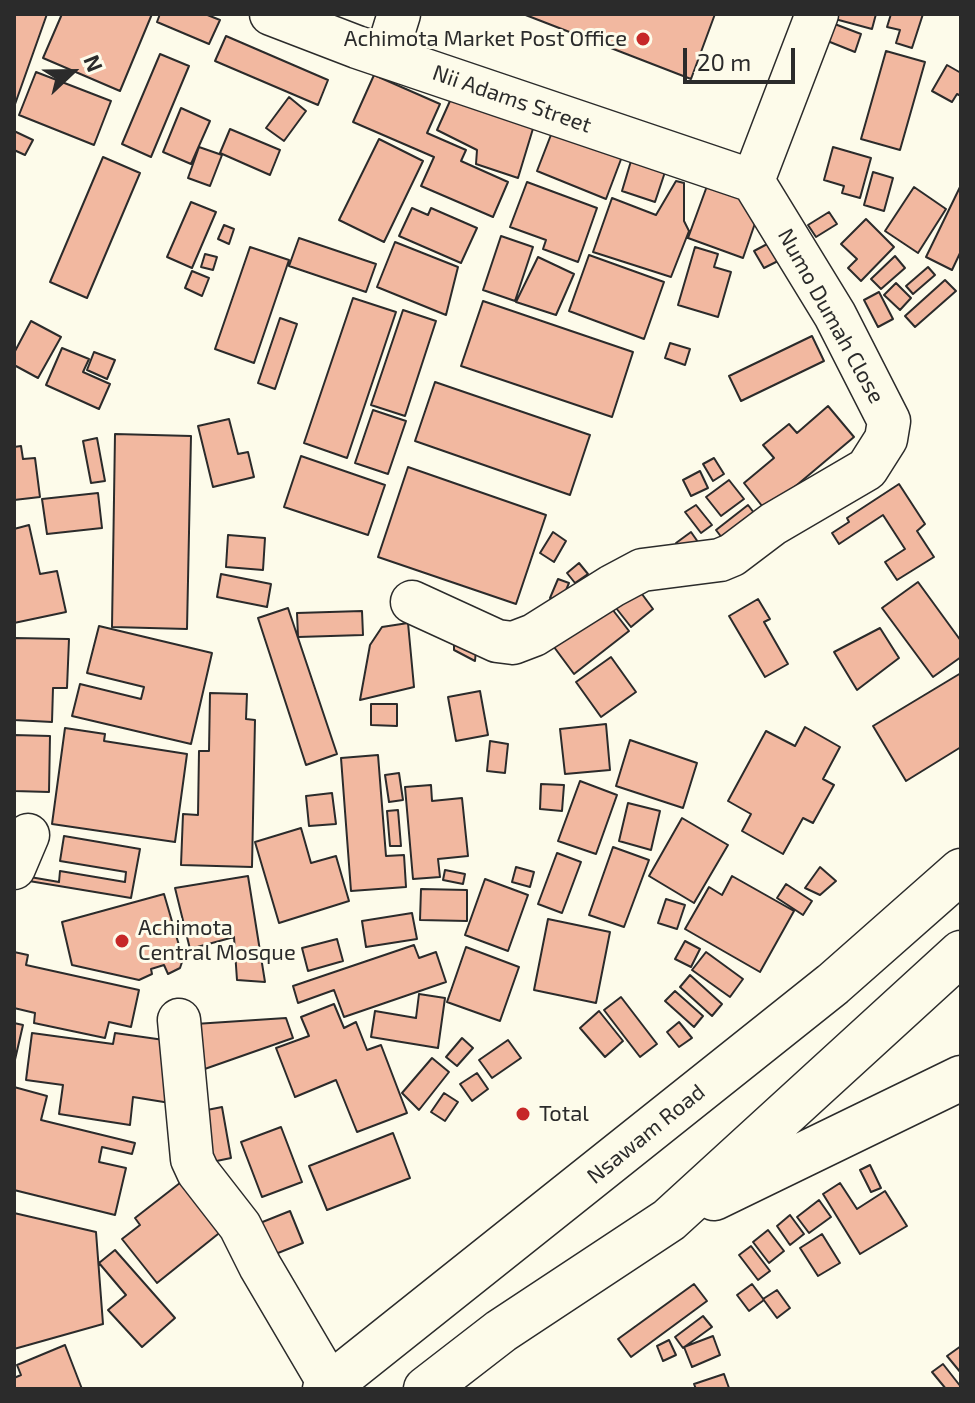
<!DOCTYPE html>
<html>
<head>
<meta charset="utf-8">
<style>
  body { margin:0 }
  #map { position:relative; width:975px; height:1403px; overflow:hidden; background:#fdfbea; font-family:"Exo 2",sans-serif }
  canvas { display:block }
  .frame { position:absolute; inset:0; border:16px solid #2b2b2b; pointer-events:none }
  .north { position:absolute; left:32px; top:32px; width:80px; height:80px; -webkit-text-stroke:6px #fdfbea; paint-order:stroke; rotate:68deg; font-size:22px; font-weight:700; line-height:32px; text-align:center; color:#2b2b2b }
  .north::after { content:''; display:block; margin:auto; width:28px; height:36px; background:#2b2b2b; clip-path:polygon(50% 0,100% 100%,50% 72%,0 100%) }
  .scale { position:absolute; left:683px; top:48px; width:112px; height:36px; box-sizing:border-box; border:4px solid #2b2b2b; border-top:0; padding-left:10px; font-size:24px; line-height:28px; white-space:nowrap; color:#2b2b2b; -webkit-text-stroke:6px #fdfbea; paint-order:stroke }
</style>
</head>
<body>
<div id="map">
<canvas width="975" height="1403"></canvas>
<div class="frame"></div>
<div class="north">N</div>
<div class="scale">20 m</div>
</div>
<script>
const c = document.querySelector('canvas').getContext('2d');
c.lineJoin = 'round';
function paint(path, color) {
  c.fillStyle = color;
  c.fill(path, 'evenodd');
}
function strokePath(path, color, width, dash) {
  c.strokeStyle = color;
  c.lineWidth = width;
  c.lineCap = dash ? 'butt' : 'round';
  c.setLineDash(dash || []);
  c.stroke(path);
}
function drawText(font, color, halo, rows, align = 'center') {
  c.font = font + ' "Exo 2",sans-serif';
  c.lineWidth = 6;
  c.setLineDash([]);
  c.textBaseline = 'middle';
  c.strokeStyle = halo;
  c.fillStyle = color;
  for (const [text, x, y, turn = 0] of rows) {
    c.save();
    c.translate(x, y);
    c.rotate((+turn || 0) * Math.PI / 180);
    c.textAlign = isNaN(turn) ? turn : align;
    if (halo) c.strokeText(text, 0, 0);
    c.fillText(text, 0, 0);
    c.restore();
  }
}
const building = new Path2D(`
  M14 14H47L14 107Z
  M62 14H152L120 91 43 58Z
  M160 14H205L220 20 209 44 157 22Z
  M523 14H715L691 79Z
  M837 14H876L872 29 835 19Z
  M891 14H923L912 48 896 43 900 30 887 27Z
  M832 23 861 34 855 52 825 40Z
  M226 36 328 80 318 105 215 61Z
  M886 51 925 62 900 150 861 139Z
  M160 54 189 66 151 157 122 144Z
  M947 65 961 73V96L957 94 952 102 932 91Z
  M36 72 111 101 94 145 19 115Z
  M374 75 440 104 427 133 466 150 461 161 508 182 493 217 421 186 434 157 353 122Z
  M454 92 535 122 518 178 476 164 477 150 437 130Z
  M289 97 306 111 284 141 266 128Z
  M181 108 210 121 191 164 163 152Z
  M554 127 623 154 606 199 537 171Z
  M230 129 280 150 270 175 220 153Z
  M14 131 33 140 25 155 14 150Z
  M379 139 423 161 384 242 339 220Z
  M199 147 222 155 210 186 188 178Z
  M833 147 871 158 860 198 842 193 844 186 824 180Z
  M103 157 140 173 87 298 50 282Z
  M631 161 665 172 655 202 622 191Z
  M873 172 893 178 884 211 864 205Z
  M676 181 684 183V221L689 231 671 277 593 252 612 198 656 215Z
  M527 182 597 208 578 262 543 249 546 240 510 227Z
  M707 186 761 206 743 258 688 238Z
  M914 187 946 209 918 253 885 231Z
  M960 187 961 251 952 270 926 257Z
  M191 202 216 212 192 268 167 257Z
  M412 208 428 215 431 208 477 228 461 263 399 236Z
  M829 212 837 224 816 237 808 225Z
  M866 219 894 247 861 281 848 268 857 259 841 244Z
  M224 225 234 229 229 244 218 239Z
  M501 236 533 247 515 301 483 290Z
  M299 238 376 264 366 292 289 266Z
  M395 242 458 267 446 315 377 287Z
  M771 242 780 260 764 268 754 251Z
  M250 247 289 260 254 363 215 349Z
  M695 247 718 254 714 267 731 272 718 317 678 305Z
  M205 254 217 257 213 270 201 267Z
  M589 255 664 282 644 339 569 311Z
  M895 256 905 268 881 289 871 279Z
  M538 257 574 274 556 315 516 302Z
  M928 267 935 275 913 294 906 286Z
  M192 271 209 278 202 296 185 288Z
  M945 280 956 291 915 327 905 316Z
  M896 283 911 298 900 310 884 295Z
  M879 292 893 319 878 327 864 300Z
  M353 298 396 312 347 458 304 443Z
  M483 301 633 352 612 417 461 366Z
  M403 310 436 321 405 416 371 405Z
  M280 318 297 324 275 389 258 383Z
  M31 321 61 337 38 378 14 365V353Z
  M812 336 824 361 741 401 729 376Z
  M670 343 690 349 685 365 665 358Z
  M62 348 89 359 83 372 110 384 99 409 46 385Z
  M94 352 115 360 107 379 87 370Z
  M435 382 590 435 570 495 415 441Z
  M828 406 854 437 766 511 744 483 774 458 763 445 789 424 797 433Z
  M373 410 406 421 388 474 355 463Z
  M229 419 238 454 248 452 254 477 213 487 198 426Z
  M115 434 191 436 187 629 112 627Z
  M97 438 105 481 91 483 83 441Z
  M21 446 23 459 35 458 40 497 14 500V447Z
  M301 456 385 485 368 535 284 507Z
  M714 458 724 474 713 481 703 464Z
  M408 467 546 515 516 604 378 557Z
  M700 471 708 488 691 496 683 480Z
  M729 480 744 499 721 516 706 497Z
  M899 484 925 524 917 531 934 557 897 580 885 562 905 549 883 515 839 544 832 533 849 522 847 518Z
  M98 493 102 528 47 534 42 499Z
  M696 505 712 525 701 533 685 512Z
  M748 505 764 526 732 551 716 530Z
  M29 525 40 574 57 571 66 612 14 623V529Z
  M553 532 566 541 554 562 540 553Z
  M691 532 705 552 691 563 676 543Z
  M228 535 265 538 263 570 226 567Z
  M579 563 588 574 575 583 567 573Z
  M221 574 271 584 267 607 217 597Z
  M558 579 569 583 561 602 550 598Z
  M918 582 961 641V657L933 677 882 608Z
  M639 590 653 609 631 627 616 608Z
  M758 599 770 619 764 622 788 664 765 677 729 616Z
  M609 605 629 631 574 674 554 647Z
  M288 608 337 754 306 765 258 618Z
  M362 611 363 635 298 637 297 613Z
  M408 623 414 687 360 700 370 645 382 627Z
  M99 626 212 653 191 744 72 716 80 684 141 699 144 687 87 673Z
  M880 628 899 658 857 690 834 652Z
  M454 635 477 639 475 661 454 650Z
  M14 638 69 639 67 688H53L52 722 14 720Z
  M611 657 636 692 601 717 576 682Z
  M961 673V747L906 781 873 726Z
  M480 691 488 735 456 741 448 697Z
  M210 693 247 694 246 719 255 720 252 867 181 865 183 814 198 815 199 751H209Z
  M371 704H397V726L371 725Z
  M606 724 610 770 565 774 560 729Z
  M805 727 840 747 823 779 834 785 813 823 803 818 783 854 742 831 751 814 728 801 766 731 795 746Z
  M65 728 105 734 104 741 187 754 175 842 52 824Z
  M14 735 50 736 49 792 14 791Z
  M630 740 697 763 683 808 616 786Z
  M490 741 508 744 505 773 487 771Z
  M378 755 386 856 404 855 406 887 351 891 341 758Z
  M399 773 403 800 389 802 385 775Z
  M580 781 617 795 596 854 558 841Z
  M541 784 564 785 562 811 540 809Z
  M431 785 432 801 462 798 468 856 438 859 440 877 413 879 405 787Z
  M332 793 336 824 309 826 306 796Z
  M628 803 660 811 651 850 619 841Z
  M398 810 401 846H390L387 811Z
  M682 818 728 845 694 903 649 876Z
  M301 828 311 863 336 856 349 901 279 923 255 842Z
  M64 836 140 849 131 898 29 881 30 877 59 882 60 871 125 882 126 872 60 861Z
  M613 847 649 860 624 927 589 915Z
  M557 853 581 862 562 913 538 904Z
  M516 867 534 872 530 887 512 882Z
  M820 867 836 881 820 895 805 888Z
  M445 870 465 874 463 884 443 880Z
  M248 876 265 982 237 980 234 937 190 949 175 888Z
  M732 876 794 911 760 972 685 929 709 887 722 895Z
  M485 879 528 895 508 951 465 935Z
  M786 884 812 901 803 915 777 898Z
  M421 889 467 890V921L420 920Z
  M164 894 183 959 180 968 168 974 164 965 151 969 152 974 139 980 72 965 62 922Z
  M666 899 685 905 677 929 658 923Z
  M412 913 417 939 366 947 362 921Z
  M548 919 610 932 596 1003 534 990Z
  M337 939 343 961 308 971 302 948Z
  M685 941 700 949 691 967 675 959Z
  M414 945 419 958 436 952 446 982 344 1017 334 990 298 1003 293 986Z
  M466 947 519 967 500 1021 447 1002Z
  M14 952 28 955 26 965 139 990 131 1027 109 1022 105 1038 34 1023 35 1013 14 1008Z
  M706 952 743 979 730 997 692 970Z
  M690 975 722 1004 712 1016 680 987Z
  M675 991 703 1016 694 1027 665 1001Z
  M419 994 445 998 438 1048 371 1037 375 1011 416 1018Z
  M621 997 657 1044 640 1057 604 1010Z
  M334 1004 344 1028 356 1022 367 1050 381 1045 407 1113 357 1132 336 1080 295 1097 276 1048 309 1036 301 1017Z
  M599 1011 623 1041 605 1057 580 1028Z
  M286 1018 293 1038 199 1071 195 1024Z
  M679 1022 692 1038 679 1047 667 1032Z
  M14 1023 23 1025 14 1064Z
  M32 1033 113 1044 115 1033 178 1042 170 1103 133 1097 130 1125 59 1114 63 1085 26 1080Z
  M462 1038 473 1048 457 1066 446 1057Z
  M508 1040 521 1058 492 1078 479 1060Z
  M432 1058 449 1072 419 1110 402 1093Z
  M477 1073 488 1089 472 1101 460 1084Z
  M14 1087 47 1096 41 1120 135 1143 132 1154 102 1147 99 1162 126 1168 115 1215 14 1190Z
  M444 1093 458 1102 445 1121 431 1112Z
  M222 1107 231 1158 207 1163 197 1112Z
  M281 1127 302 1182 262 1197 241 1142Z
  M393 1133 410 1178 327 1210 309 1166Z
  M870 1165 881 1188 871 1192 860 1170Z
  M194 1172 233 1222 157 1283 122 1239 140 1225 135 1218Z
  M840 1183 857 1209 885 1191 907 1226 860 1254 823 1194Z
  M819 1200 831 1217 809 1233 797 1217Z
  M290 1211 303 1243 273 1255 260 1223Z
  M14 1213 96 1232 103 1324 14 1349Z
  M790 1215 804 1234 790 1245 777 1226Z
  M768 1230 784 1251 769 1263 753 1242Z
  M822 1234 840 1263 818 1276 800 1248Z
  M751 1246 770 1271 758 1280 739 1255Z
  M115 1250 175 1318 142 1347 108 1310 126 1295 99 1263Z
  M694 1284 707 1301 631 1357 618 1339Z
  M752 1284 764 1300 749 1311 737 1295Z
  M777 1290 790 1308 777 1318 763 1299Z
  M703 1316 712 1327 683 1348 675 1337Z
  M713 1336 720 1355 692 1367 684 1347Z
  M669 1340 676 1355 663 1361 657 1346Z
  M65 1345 82 1389H14V1378L21 1375 17 1365Z
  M961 1346V1373L947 1356Z
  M943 1364 961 1387 958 1389H946L932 1372Z
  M724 1374 729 1388 696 1389 694 1384Z`);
const minor = new Path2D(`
  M271 14 357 47 753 181
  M386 56 399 14
  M753 181 817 14
  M412 602 497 641 513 643 534 635 612 586 642 570 720 560 732 555 773 524 867 469 886 439 889 421 835 315 753 181
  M14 868 28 835
  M179 1020 192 1159 198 1172 240 1226 260 1266 330 1385`);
const highway = new Path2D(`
  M714 1198 961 1078
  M325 1389 833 984 961 871
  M426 1389 501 1331 669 1220 961 953`);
const markers = [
  [643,39,8,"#c62828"],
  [122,941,8,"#c62828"],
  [523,1114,8,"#c62828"]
];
const poiNames = [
  ["Achimota Market Post Office",627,39,"right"],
  ["Achimota",138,928],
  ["Central Mosque",138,953],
  ["Total",539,1114]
];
const streetNames = [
  ["Nii Adams Street",512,99,19],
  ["Numo Dumah Close",831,316,61],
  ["Nsawam Road",646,1134,-39]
];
paint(building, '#f2b8a0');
strokePath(building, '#2b2b2b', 2);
strokePath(minor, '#2b2b2b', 45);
strokePath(highway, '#2b2b2b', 47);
strokePath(minor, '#fdfbea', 42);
strokePath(highway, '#fdfbea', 44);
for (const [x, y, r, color] of markers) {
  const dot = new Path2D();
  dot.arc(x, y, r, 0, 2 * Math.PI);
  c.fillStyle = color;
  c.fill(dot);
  strokePath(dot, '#fdfbea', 3);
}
drawText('22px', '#2b2b2b', '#fdfbea', poiNames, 'left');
drawText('22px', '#2b2b2b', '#fdfbea', streetNames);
</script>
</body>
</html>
